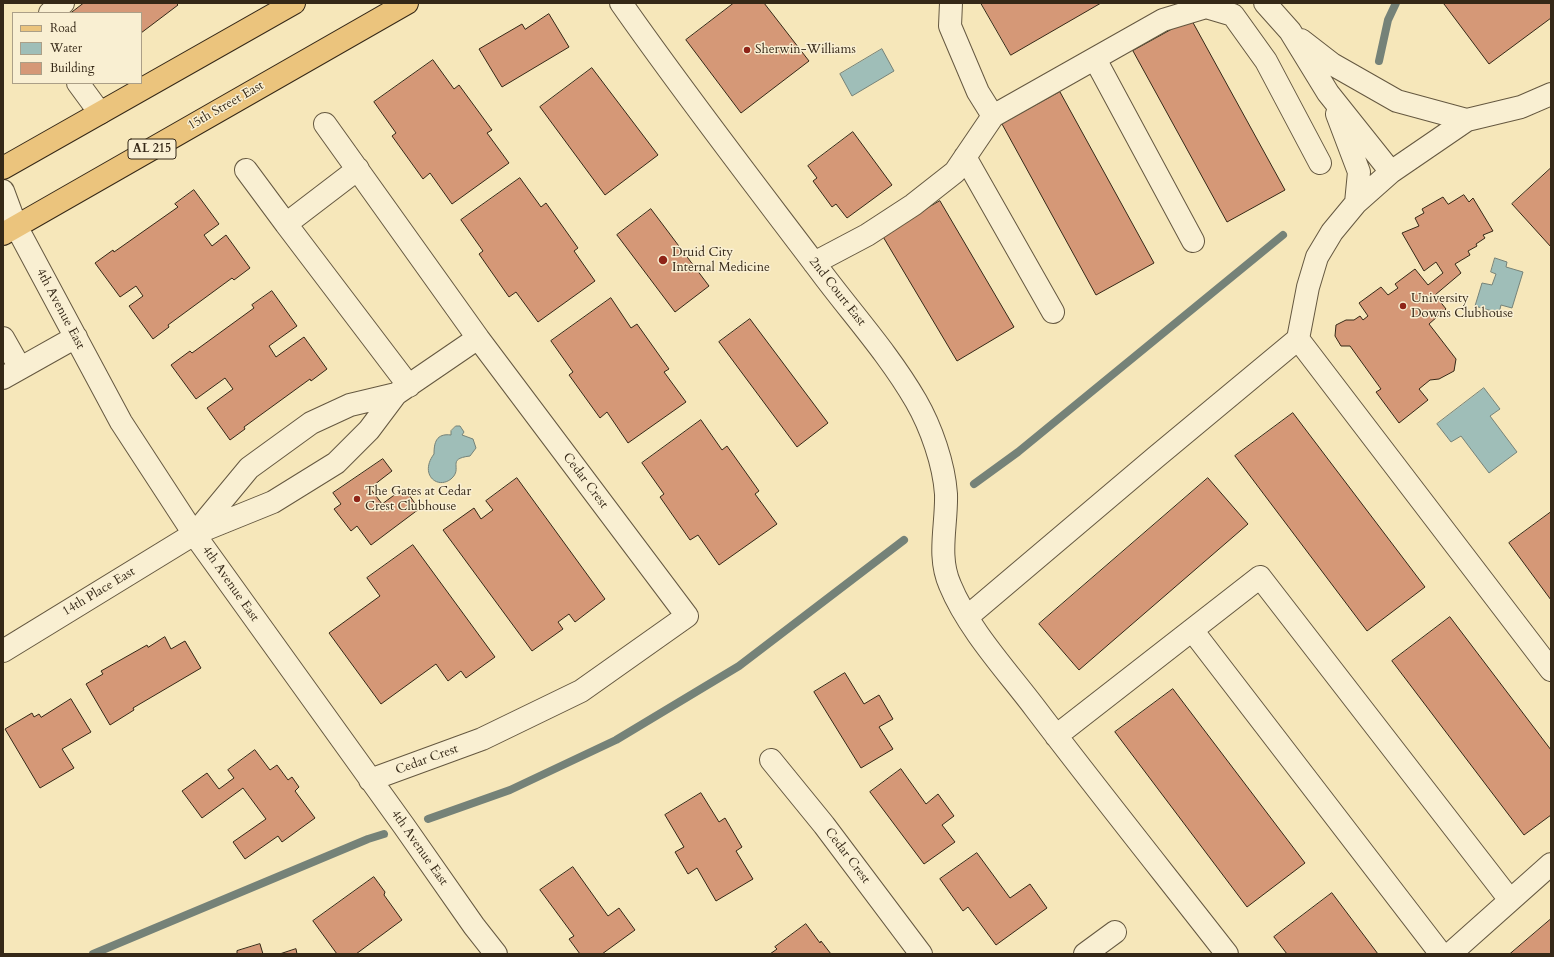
<!DOCTYPE html>
<html>
<head>
<meta charset="utf-8">
<style>
  body { margin:0 }
  #map { position:relative; width:1554px; height:957px; overflow:hidden; background:#f6e7ba; font-family:Cardo,serif }
  canvas { display:block }
  .frame { position:absolute; inset:0; border:4px solid #352817; pointer-events:none }
  .legend { position:absolute; left:12px; top:12px; width:130px; height:72px; box-sizing:border-box; background:#f9efd2; border:1px solid #ab9f87; margin:0; padding:5px 7px; list-style:none; font-size:12px; color:#352817 }
  .legend li { display:flex; align-items:center; gap:8px; height:20px }
  .legend b { width:20px; border:1px solid #ab9f87 }
</style>
</head>
<body>
<div id="map">
<canvas width="1554" height="957"></canvas>
<div class="frame"></div>
<ul class="legend">
<li><b style="height:5px;background:#ebc47d"></b>Road</li>
<li><b style="height:11px;background:#9fbeb8"></b>Water</li>
<li><b style="height:11px;background:#d59877"></b>Building</li>
</ul>
</div>
<script>
const c = document.querySelector('canvas').getContext('2d');
c.lineJoin = 'round';
function paint(path, color) {
  c.fillStyle = color;
  c.fill(path, 'evenodd');
}
function strokePath(path, color, width, dash) {
  c.strokeStyle = color;
  c.lineWidth = width;
  c.lineCap = dash ? 'butt' : 'round';
  c.setLineDash(dash || []);
  c.stroke(path);
}
function drawText(font, color, halo, rows, align = 'center') {
  c.font = font + ' Cardo,serif';
  c.lineWidth = 3;
  c.setLineDash([]);
  c.textBaseline = 'middle';
  c.strokeStyle = halo;
  c.fillStyle = color;
  for (const [text, x, y, turn = 0] of rows) {
    c.save();
    c.translate(x, y);
    c.rotate((+turn || 0) * Math.PI / 180);
    c.textAlign = isNaN(turn) ? turn : align;
    if (halo) c.strokeText(text, 0, 0);
    c.fillText(text, 0, 0);
    c.restore();
  }
}
const water = new Path2D(`
  M882 49 894 71 852 96 840 74Z
  M1495 258 1507 262 1506 267 1523 272 1512 308 1501 305 1499 313 1475 306 1482 283 1492 285 1496 274 1491 272Z
  M1484 388 1500 409 1490 416 1517 452 1489 473 1461 436 1451 442 1437 424Z
  M456 426H460L464 432 462 435 473 439 476 448 470 456C445 459 464 468 451 479 437 490 419 474 434 454 434 443 436 433 451 435V431Z`);
const stream = new Path2D(`
  M1379 61 1388 20 1396 3
  M974 484 1018 452 1283 235
  M428 819 510 790 616 740 739 666 904 540
  M93 954 368 839 384 834`);
const building = new Path2D(`
  M84 3H176L178 5 141 33V13H71Z
  M734 3H764L809 61 741 113 686 40Z
  M981 3H1101L1011 55Z
  M1445 3H1551V18L1489 64 1444 4Z
  M549 14 569 47 502 87 479 49 522 24 525 29Z
  M1191 19 1285 190 1227 222 1133 51Z
  M433 60 454 89 459 85 492 130 487 133 509 163 452 204 430 173 423 179 392 136 396 133 374 102Z
  M592 68 658 155 605 195 540 107Z
  M1060 92 1154 263 1096 295 1002 124Z
  M853 132 892 185 847 218 836 204 832 207 813 181 817 178 808 166Z
  M1551 168V247L1512 204Z
  M520 178 541 207 546 203 578 248 574 251 595 281 538 322 516 292 509 297 479 254 483 251 461 220Z
  M194 190 219 224 204 235 212 246 226 235 250 268 234 280 232 278 168 325 169 327 153 339 129 306 143 296 136 286 120 297 95 263 113 250 114 252 178 207 175 204Z
  M1464 195 1469 202 1473 198 1493 231 1483 235 1485 238 1476 244 1477 246 1468 251 1470 255 1455 264 1461 273 1435 295 1446 309 1429 324 1456 359 1454 371 1439 379 1430 380 1419 389 1428 400 1399 423 1376 392 1381 389 1350 346H1341L1335 336 1336 325 1346 320H1354L1360 316 1363 320 1368 316 1359 303 1381 287 1388 295 1398 288 1395 284 1415 269 1428 285 1443 273 1436 262 1424 271 1402 233 1419 226 1415 218 1424 213 1422 209 1443 197 1448 204Z
  M940 201 1014 327 957 361 882 235Z
  M651 209 709 286 675 312 617 235Z
  M272 291 297 326 269 346 276 357 304 337 327 369 311 381 310 379 244 427 245 429 230 440 207 408 233 389 225 378 196 399 171 365 190 351 192 353 254 308 252 305Z
  M611 298 631 328 637 324 669 369 664 372 686 402 628 443 607 412 600 418 569 375 573 372 551 341Z
  M750 319 828 423 797 447 719 342Z
  M1293 413 1425 587 1367 631 1235 456Z
  M701 420 722 450 727 446 759 491 755 494 777 524 719 565 698 535 690 540 660 497 664 494 642 463Z
  M383 459 392 471 370 488 382 504 404 488 419 509 371 545 357 526 351 531 334 509 341 504 333 493Z
  M517 478 605 599 575 622 569 614 558 622 563 629 532 651 443 530 474 508 481 519 493 510 486 501Z
  M1208 478 1248 524 1079 670 1039 624Z
  M1551 512V600L1509 543Z
  M413 545 495 657 466 678 461 671 448 681 436 664 381 704 329 633 380 596 367 578Z
  M1450 617 1551 750V815L1524 835 1392 661Z
  M165 637 171 649 185 641 201 668 133 708 134 710 110 725 86 684 103 674 101 671 147 645 148 647Z
  M845 673 864 704 879 695 893 719 879 727 893 749 861 768 814 692Z
  M1173 689 1305 863 1247 907 1115 732Z
  M71 699 91 732 62 749 74 768 40 788 5 729 32 713 34 717 39 714 41 717Z
  M255 750 270 770 277 765 288 780 292 777 299 787 295 791 315 818 282 842 278 836 245 859 233 842 266 819 243 788 202 818 182 791 207 773 219 789 234 778 228 770Z
  M901 769 926 804 938 794 954 816 942 825 955 842 924 864 870 792Z
  M701 793 719 822 725 818 742 847 736 851 753 879 716 901 697 868 688 874 675 852 684 847 665 815Z
  M977 853 1010 898 1030 884 1047 908 996 945 968 907 963 911 940 879Z
  M573 867 608 916 619 908 635 930 602 954H580L569 939 574 936 540 890Z
  M374 877 385 892 384 895 402 920 356 954H337L313 921Z
  M1332 893 1378 954H1287L1274 937Z
  M1551 919V954H1510Z
  M806 924 820 943 821 941 831 954H770L777 949 775 947Z
  M260 944 263 954H237V951Z
  M296 949 297 954H280Z`);
const minor = new Path2D(`
  M621 3C686 96 756 186 824 276 855 317 890 356 916 401 931 427 944 464 946 494 947 525 937 556 950 585 968 629 1007 671 1035 708 1098 791 1163 872 1227 954
  M1265 3 1290 31 1328 93 1391 172
  M50 13 63 3
  M1301 40 1332 64 1397 101 1467 120
  M1095 59 1193 241
  M78 83 100 113
  M1337 114 1359 172 1356 203
  M993 116 1163 20 1206 7 1233 15 1266 61 1320 163
  M325 124 478 338
  M965 157 1053 312
  M358 169 286 224 409 386
  M246 170 286 224
  M3 191 16 226 121 422 194 534 404 826 474 926 496 954
  M814 263 867 235 913 205 955 172 993 116 978 92 950 26 951 3
  M3 338 20 368
  M1298 339 1551 670
  M3 378 76 337
  M196 532 249 468 311 423 350 405 396 394
  M967 617 1156 457 1298 339 1308 287 1317 257 1332 232 1356 203 1391 172 1467 120 1521 107 1551 94
  M1192 630 1441 954
  M3 651 194 534 273 502 336 463 369 430 396 394 478 338 687 616 581 691 482 739 370 780
  M1056 736 1260 577 1510 900
  M771 760 824 825 921 954
  M1085 954 1115 932
  M1450 954 1551 864`);
const major = new Path2D(`
  M3 168 294 3
  M3 234 407 3`);
const markers = [
  [747,50,4,"#8f2418"],
  [663,260,5,"#8f2418"],
  [1403,306,4,"#8f2418"],
  [357,499,4,"#8f2418"]
];
const shields = [
  [152,149,48]
];
const shieldNames = [
  ["AL 215",152,149]
];
const poiNames = [
  ["Sherwin-Williams",755,50],
  ["Druid City",672,253],
  ["Internal Medicine",672,268],
  ["University",1411,299],
  ["Downs Clubhouse",1411,314],
  ["The Gates at Cedar",365,492],
  ["Crest Clubhouse",365,507]
];
const streetNames = [
  ["15th Street East",226,106,-30],
  ["2nd Court East",837,292,52],
  ["4th Avenue East",60,309,62],
  ["Cedar Crest",585,481,53],
  ["4th Avenue East",230,584,55],
  ["14th Place East",99,592,-31],
  ["Cedar Crest",427,760,-20],
  ["4th Avenue East",419,848,55],
  ["Cedar Crest",847,856,53]
];
paint(water, '#9fbeb8');
strokePath(water, '#758278', 1);
strokePath(stream, '#758278', 8);
paint(building, '#d59877');
strokePath(building, '#352817', 1);
strokePath(minor, '#655840', 24);
strokePath(major, '#352817', 24);
strokePath(minor, '#f9efd2', 22);
strokePath(major, '#ebc47d', 22);
for (const [x, y, r, color] of markers) {
  const dot = new Path2D();
  dot.arc(x, y, r, 0, 2 * Math.PI);
  c.fillStyle = color;
  c.fill(dot);
  strokePath(dot, '#f9efd2', 1.5);
}
for (const [x, y, w] of shields) {
  const box = new Path2D();
  box.roundRect(x - w / 2, y - 10, w, 20, 3);
  c.fillStyle = '#f9efd2';
  c.fill(box);
  strokePath(box, '#352817', 1);
}
drawText('bold 12px', '#352817', null, shieldNames);
drawText('13px', '#352817', '#f9efd2', poiNames, 'left');
drawText('13px', '#352817', '#f9efd2', streetNames);
</script>
</body>
</html>
